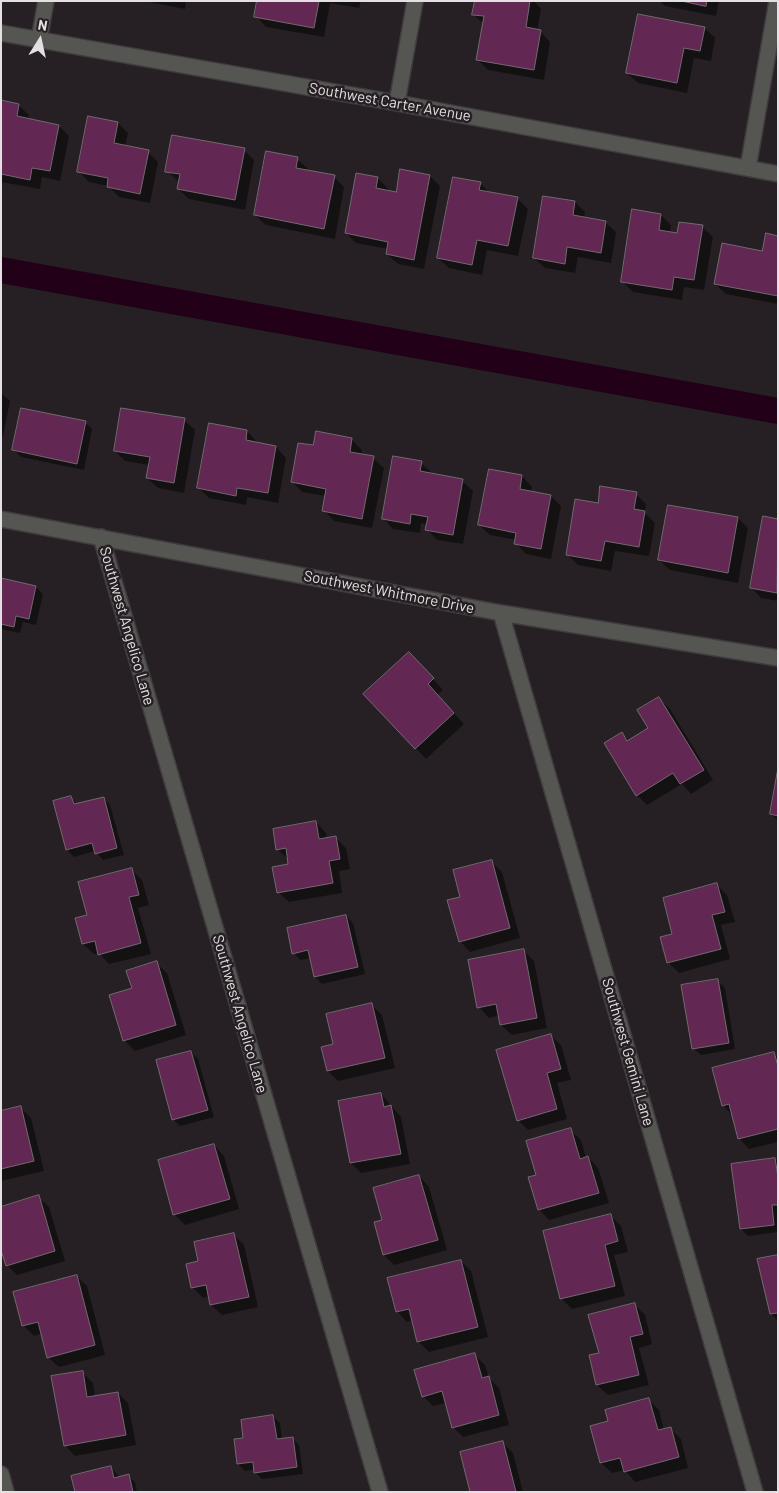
<!DOCTYPE html>
<html>
<head>
<meta charset="utf-8">
<style>
  body { margin:0 }
  #map { position:relative; width:779px; height:1493px; overflow:hidden; background:#262024; font-family:Barlow,sans-serif }
  canvas { display:block }
  .frame { position:absolute; inset:0; border:2px solid #e3dfe2; pointer-events:none }
  .north { position:absolute; left:15px; top:15px; width:50px; height:50px; -webkit-text-stroke:4px #262024; paint-order:stroke; rotate:10deg; font-size:14px; font-weight:700; line-height:20px; text-align:center; color:#e3dfe2 }
  .north::after { content:''; display:block; margin:auto; width:18px; height:22px; background:#e3dfe2; clip-path:polygon(50% 0,100% 100%,50% 72%,0 100%) }
</style>
</head>
<body>
<div id="map">
<canvas width="779" height="1493"></canvas>
<div class="frame"></div>
<div class="north">N</div>
</div>
<script>
const c = document.querySelector('canvas').getContext('2d');
c.lineJoin = 'round';
function paint(path, color) {
  c.fillStyle = color;
  c.fill(path, 'evenodd');
}
function strokePath(path, color, width, dash) {
  c.strokeStyle = color;
  c.lineWidth = width;
  c.lineCap = dash ? 'butt' : 'round';
  c.setLineDash(dash || []);
  c.stroke(path);
}
function drawText(font, color, halo, rows, align = 'center') {
  c.font = font + ' Barlow,sans-serif';
  c.lineWidth = 5;
  c.setLineDash([]);
  c.textBaseline = 'middle';
  c.strokeStyle = halo;
  c.fillStyle = color;
  for (const [text, x, y, turn = 0] of rows) {
    c.save();
    c.translate(x, y);
    c.rotate((+turn || 0) * Math.PI / 180);
    c.textAlign = isNaN(turn) ? turn : align;
    if (halo) c.strokeText(text, 0, 0);
    c.fillText(text, 0, 0);
    c.restore();
  }
}
const shadow = new Path2D(`
  M144 1H186L185 9Z
  M259 1H361L359 8 330 3 324 37 266 27 256 16Z
  M476 1H534L541 9 537 31H540L550 42 544 80 488 70 478 60 484 24 474 15Z
  M660 1H719L716 16 665 6Z
  M705 28 715 38 711 61 694 58 687 93 638 83 627 73Z
  M1 101 18 105 29 115 28 120 59 126 69 136 60 181 42 177 40 189 1 182Z
  M118 123 128 133 125 147 148 152 158 162 150 203 119 197 108 186 89 182 79 172Z
  M244 150 254 160 245 210 189 199 178 189 179 182 167 171Z
  M297 159 308 169 307 172 334 177 344 187 335 239 266 225 255 215Z
  M401 171 430 176 440 186 424 269 398 264 387 254 388 249 356 243 346 233 378 178 388 189V191L397 193Z
  M480 183 490 193 517 198 528 209 518 256 487 250 482 275 449 268 438 258Z
  M575 202 585 212 584 218 605 222 616 232 611 263 578 257 575 273 545 268 534 258Z
  M633 211 661 215 671 225 670 233 678 234 702 227 713 237 704 290 684 287 682 300 633 292 622 281Z
  M778 237V304L726 294 715 284 763 253Z
  M1 393 10 401 3 436H1Z
  M184 420 195 430 184 493 158 488 147 478 149 465 125 461 115 451Z
  M85 422 92 429 84 470 21 457 14 450Z
  M210 425 247 431 257 442V444L276 447 286 458 278 503 247 497 246 505 209 498 199 488Z
  M352 440 362 450 361 455 373 458 384 468 372 528 334 521 324 510 326 496 302 492 292 481 314 447Z
  M421 463 432 473V475L462 481 473 491 463 544 437 540 427 529 428 525 421 523 420 533 393 529 383 518Z
  M522 476 532 487 531 492 551 496 561 506 551 559 526 554 516 543V540L490 535 479 525Z
  M636 494 646 504 645 513 655 523 649 556 615 551 611 571 578 565 567 554 599 504Z
  M738 518 748 528 738 583 670 570 659 560Z
  M778 520V601L761 598 751 587Z
  M1 579 36 587 43 594 36 625 23 622 20 633 1 629Z
  M419 664 443 690 437 695 464 724 426 759 365 694Z
  M659 699 670 709 713 780 691 794 682 784 647 805 637 795 622 734 629 741 650 729Z
  M778 775V821L771 814Z
  M71 798 78 805 104 798 110 805 124 855 103 860 95 851 74 857 67 850Z
  M316 822 326 833 327 839 336 838 346 848 350 869 339 871 342 893 289 902 278 892 290 865 288 859 277 849Z
  M492 862 502 872 520 938 470 952 460 941Z
  M132 870 142 880 149 905 138 908 151 954 109 964 99 953 94 954 83 944 77 919 88 916Z
  M717 885 727 895 735 922 721 925 730 959 679 973 668 962 674 935Z
  M346 916 353 923 365 974 322 984 315 977 311 958 300 960 294 953Z
  M523 950 534 961 547 1028 512 1035 501 1025 499 1015 489 1018 479 1007Z
  M156 963 167 973 186 1035 135 1051 124 1040 133 989Z
  M718 981 725 988 735 1049 701 1055 694 1048Z
  M372 1005 382 1015 395 1068 338 1081 328 1071 335 1045Z
  M550 1035 561 1045 571 1080 557 1083 567 1119 528 1130 518 1120Z
  M191 1052 198 1059 214 1117 180 1126 173 1119Z
  M774 1054 778 1058V1142L749 1149 739 1138 733 1116 723 1105Z
  M381 1094 401 1117 410 1164 361 1173 351 1163Z
  M21 1108 31 1118 44 1171 1 1181V1112Z
  M570 1130 581 1140 586 1158 588 1157 598 1168 609 1203 549 1220 539 1209 537 1175Z
  M214 1145 224 1156 239 1209 185 1225 174 1214Z
  M775 1159 778 1162V1232L748 1236 741 1229Z
  M419 1176 429 1187 447 1250 394 1265 384 1255V1221Z
  M38 1197 49 1207 65 1261 17 1275 7 1265Z
  M610 1215 621 1226 628 1252 614 1255 625 1296 572 1309 562 1299 545 1232Z
  M234 1235 244 1245 258 1307 222 1315 211 1305 209 1296 203 1298 192 1287 199 1262Z
  M778 1256V1321L771 1314Z
  M461 1261 471 1271 488 1337 429 1352 418 1341 413 1320 407 1322 397 1311Z
  M76 1276 87 1286 105 1355 59 1367 48 1357 42 1333 34 1336 23 1325Z
  M634 1304 645 1315 652 1344 639 1348 649 1385 608 1395 597 1385 590 1356 600 1354Z
  M475 1355 485 1365 489 1378 499 1388 509 1425 463 1437 453 1427 446 1403 433 1406 423 1396Z
  M82 1372 93 1383 95 1397 118 1393 128 1403 136 1445 75 1456 65 1445Z
  M649 1400 659 1410 664 1430 670 1428 681 1439 688 1468 635 1482 625 1470 612 1473 601 1463 592 1426 609 1422Z
  M273 1416 280 1423 282 1439 292 1438 299 1445 303 1474 262 1479 255 1472V1469L245 1471 238 1464Z
  M502 1442 513 1453 523 1492H472Z
  M111 1468 118 1475 119 1478 128 1476 135 1482 137 1492H76Z`);
const canal = new Path2D(`
  M1 270 778 411`);
const building = new Path2D(`
  M257 1H319L314 28 254 17Z
  M475 1H530L526 27 541 30 534 70 476 60 484 16 472 15Z
  M682 1H707L706 6Z
  M638 14 705 27 700 51 684 48 677 83 626 73Z
  M1 100 19 104 17 116 59 125 50 171 32 168 30 180 1 174Z
  M88 116 118 122 114 143 149 150 140 194 107 187 108 178 77 172Z
  M172 135 245 148 235 200 177 189 180 174 165 172Z
  M266 151 298 157 296 168 335 175 324 229 254 215Z
  M400 169 430 175 414 260 386 254 388 242 345 233 356 173 378 177 376 188 396 192Z
  M453 177 481 182 479 190 518 197 508 246 477 240 472 265 437 258Z
  M543 196 575 201 573 215 606 221 601 253 567 247 565 264 533 258Z
  M632 209 661 214 659 230 677 233 679 222 703 225 694 280 674 277 672 290 621 282Z
  M766 233 778 236V296L714 284 722 243 762 251Z
  M21 408 86 421 77 464 12 450Z
  M121 408 185 418 174 483 146 478 150 457 114 451Z
  M209 423 247 430 246 440 276 446 268 493 237 488 236 496 197 488Z
  M316 431 352 438 350 452 374 456 362 519 322 511 326 489 291 482 298 443 313 445Z
  M393 456 422 461 420 471 463 479 453 535 425 530 428 517 411 514 410 524 382 519Z
  M489 469 522 475 520 489 551 495 541 549 514 544 516 533 478 525Z
  M600 486 637 492 634 509 645 511 639 547 605 541 601 561 566 555 575 499 598 503Z
  M668 505 738 517 728 573 658 560Z
  M763 516 778 519 777 593 750 588Z
  M1 578 36 586 29 619 16 616 14 627 1 624Z
  M409 652 434 678 428 684 454 713 415 749 363 694Z
  M659 697 704 770 680 784 673 773 636 796 604 743 622 732 627 741 648 728 637 710Z
  M778 768V816L770 814Z
  M71 796 74 804 104 797 117 848 95 854 92 843 66 850 53 801Z
  M316 821 319 839 336 836 340 859 329 861 333 883 277 893 272 867 288 864 286 848 276 850 273 829Z
  M492 860 510 928 459 942 447 900 460 897 453 870Z
  M132 868 139 895 129 897 141 943 98 955 95 941 82 944 75 918 87 915 78 882Z
  M717 883 725 912 712 915 721 949 667 963 660 937 672 934 663 898Z
  M346 915 358 967 314 977 308 950 292 954 287 928Z
  M524 949 537 1018 500 1025 496 1004 477 1008 468 960Z
  M157 961 176 1025 123 1041 109 995 132 988 126 971Z
  M718 979 729 1043 692 1049 681 985Z
  M372 1003 385 1058 327 1071 321 1047 333 1044 326 1014Z
  M551 1034 561 1069 547 1073 557 1109 517 1121 496 1050Z
  M191 1051 208 1110 172 1120 156 1060Z
  M774 1052 778 1066V1129L738 1139 729 1104 722 1106 712 1068Z
  M381 1093 384 1107 391 1105 401 1154 350 1163 338 1101Z
  M21 1106 34 1161 1 1169V1111Z
  M571 1128 580 1159 588 1156 599 1193 538 1210 528 1177 536 1175 526 1141Z
  M214 1144 230 1199 173 1215 158 1160Z
  M775 1158 778 1177V1205H772L774 1225 740 1229 731 1164Z
  M419 1175 438 1240 383 1255 374 1222 382 1220 373 1188Z
  M39 1195 55 1251 6 1266 1 1250V1207Z
  M611 1214 618 1241 605 1245 615 1286 560 1299 543 1231Z
  M234 1233 249 1297 210 1305 206 1285 191 1288 186 1264 198 1261 194 1242Z
  M778 1255V1313L770 1314 757 1259Z
  M461 1260 478 1327 417 1342 409 1309 396 1312 387 1278Z
  M77 1275 95 1345 47 1358 38 1322 22 1326 13 1292Z
  M635 1303 643 1334 630 1337 639 1375 596 1385 589 1355 599 1353 588 1315Z
  M475 1353 482 1378 489 1376 499 1415 452 1428 442 1391 422 1397 414 1370Z
  M83 1371 87 1397 118 1392 126 1435 64 1446 51 1376Z
  M649 1398 658 1430 671 1427 679 1457 624 1472 620 1458 600 1463 590 1426 608 1421 605 1410Z
  M273 1415 277 1439 293 1437 297 1467 254 1473 253 1462 237 1464 234 1439 243 1438 241 1420Z
  M503 1441 516 1492H470L460 1452Z
  M111 1466 114 1478 129 1474 133 1492H75L71 1476Z`);
const minor = new Path2D(`
  M1 33 397 103 778 174
  M39 40 46 1
  M397 103 415 1
  M748 168 777 1
  M1 519 501 613 778 658
  M101 537 380 1492
  M501 613 755 1492
  M1 1474 6 1492`);
const streetNames = [
  ["Southwest Carter Avenue",390,102,10],
  ["Southwest Whitmore Drive",389,592,11],
  ["Southwest Angelico Lane",127,626,74],
  ["Southwest Angelico Lane",240,1014,74],
  ["Southwest Gemini Lane",628,1052,74]
];
paint(shadow, '#0007');
strokePath(canal, '#210018', 26);
paint(building, '#622752');
strokePath(building, '#716a6f', 1);
strokePath(minor, '#403b3f', 18);
strokePath(minor, '#555552', 15);
drawText('15px', '#e3dfe2', '#262024', streetNames);
</script>
</body>
</html>
